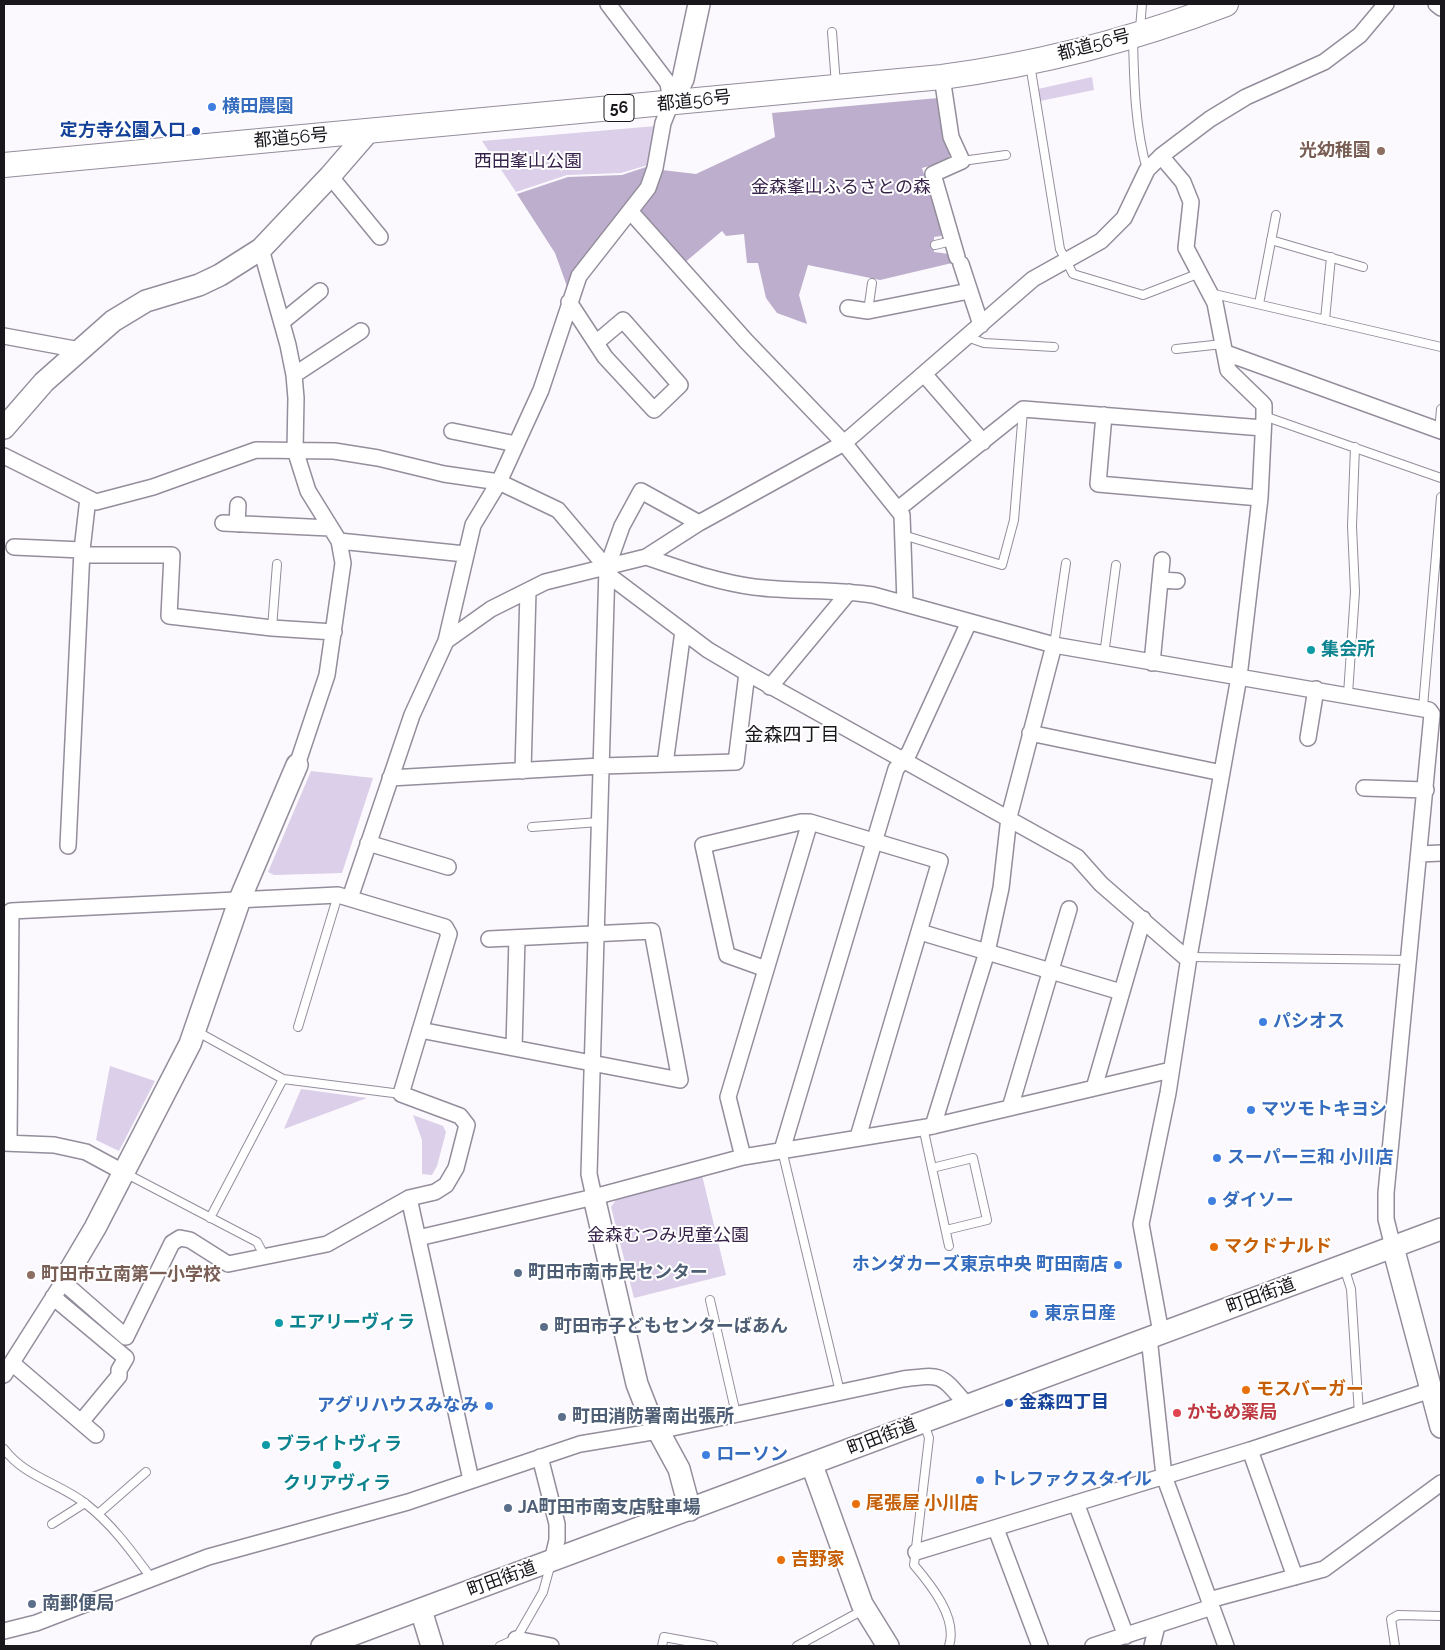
<!DOCTYPE html>
<html>
<head>
<meta charset="utf-8">
<style>
  body { margin:0 }
  #map { position:relative; width:1445px; height:1650px; overflow:hidden; background:#fbf9fd; font-family:Raleway,sans-serif }
  canvas { display:block }
  .frame { position:absolute; inset:0; border:5px solid #19161c; pointer-events:none }
</style>
</head>
<body>
<div id="map">
<canvas width="1445" height="1650"></canvas>
<div class="frame"></div>
</div>
<script>
const c = document.querySelector('canvas').getContext('2d');
c.lineJoin = 'round';
function paint(path, color) {
  c.fillStyle = color;
  c.fill(path, 'evenodd');
}
function strokePath(path, color, width, dash) {
  c.strokeStyle = color;
  c.lineWidth = width;
  c.lineCap = dash ? 'butt' : 'round';
  c.setLineDash(dash || []);
  c.stroke(path);
}
function drawText(font, color, halo, rows, align = 'center') {
  c.font = font + ' Raleway,"Noto Sans JP",sans-serif';
  c.lineWidth = 4;
  c.setLineDash([]);
  c.textBaseline = 'middle';
  c.strokeStyle = halo;
  c.fillStyle = color;
  for (const [text, x, y, turn = 0] of rows) {
    c.save();
    c.translate(x, y);
    c.rotate((+turn || 0) * Math.PI / 180);
    c.textAlign = isNaN(turn) ? turn : align;
    if (halo) c.strokeText(text, 0, 0);
    c.fillText(text, 0, 0);
    c.restore();
  }
}
const green = new Path2D(`
  M1092 77 1094 90 1040 101 1038 89Z
  M656 126 648 165 621 173 567 175 516 192 482 141Z
  M311 771 373 778 342 873 274 875 268 872Z
  M110 1066 155 1081 119 1151 96 1140Z
  M301 1089 367 1098 284 1129Z
  M413 1115 443 1126 446 1132 437 1166 432 1175 422 1174V1140Z
  M702 1175 726 1275 634 1298 611 1207 618 1197Z`);
const forest = new Path2D(`
  M938 98 943 140 950 154 948 161 922 168 939 220 944 228 941 236 934 237V252L949 254 952 263 880 280 808 265 799 295 807 324 777 313 766 298 758 263H747L744 234 726 236 722 231 683 264 637 214 653 195 662 170 696 174 775 137 772 113Z
  M649 166 637 191 574 273 568 289 555 253 517 194 568 177 622 175Z`);
const lane = new Path2D(`
  M1140 29 1142 4
  M832 32 836 85
  M1133 38C1134 83 1135 127 1147 170
  M1030 64 1060 249 1073 274 1143 295 1200 273
  M962 161 1006 155
  M1271 240 1363 267
  M935 245 952 241
  M1210 293 1441 347
  M1259 304 1276 215
  M868 311 872 283
  M1325 320 1331 257
  M967 337 984 343 1054 347
  M1176 349 1223 344
  M1264 416 1441 478
  M1439 431 1441 409
  M903 535 1002 565 1014 520 1023 411
  M272 628 277 564
  M1054 645 1066 563
  M1104 655 1116 565
  M1348 694 1355 592 1352 526 1355 447
  M1423 707 1441 497
  M532 827 599 822
  M1189 957 1410 960
  M298 1027 338 895
  M196 1031 283 1079 401 1094
  M923 1127 949 1246
  M782 1150 840 1392
  M932 1168 973 1158 987 1220 946 1230
  M125 1173 257 1242 265 1257
  M210 1218 283 1079
  M1344 1267 1351 1289 1359 1414
  M710 1300 736 1414
  M924 1423 929 1438 914 1565C931 1585 958 1618 949 1646
  M4 1449C26 1478 60 1483 86 1504 113 1525 132 1552 152 1579
  M98 1514 146 1472
  M52 1524 85 1503
  M500 1646 516 1639 543 1592 551 1563
  M662 1646 664 1637 713 1646
  M797 1646 863 1610
  M1395 1646 1391 1619 1398 1615 1441 1616`);
const street = new Path2D(`
  M1436 4 1441 8
  M942 77 951 137 962 161 933 174 957 257
  M1161 156 1183 182 1191 202 1186 248 1215 303 1228 370 1261 402 1264 405V416L1260 498 1239 677 1189 957 1168 1093 1141 1224 1161 1333
  M330 176 380 237
  M630 211 746 341 844 443 902 515 905 603
  M261 249 288 345 294 375 296 398 295 450 308 491 339 541 343 563 327 675 297 765
  M961 264 981 325
  M569 302 605 357 654 410 680 385 623 320 597 342
  M848 308 868 311 969 291
  M282 322 320 291
  M4 336 80 350
  M1226 353 1441 431
  M924 374 983 442
  M294 375 361 331
  M1104 415 1098 484 1260 498
  M452 431 516 444
  M4 456 96 502 153 487 256 450 334 451 378 458 444 474 499 482 558 510 607 568
  M898 509 1023 409 1263 428
  M223 523 330 528
  M237 524 238 505
  M339 541 465 554
  M14 547 82 550
  M82 555H172L169 616 272 628 334 632
  M646 557C682 569 716 582 754 587 794 592 834 589 873 595L1054 645 1429 710 1432 714 1386 1193V1219L1393 1247
  M607 574 708 650 747 673 1077 857 1101 884 1185 957H1189
  M1160 580 1177 581
  M446 641 473 525 499 482 541 390 579 276 648 188 655 168 663 123 671 103 668 83 608 4
  M1152 663 1162 560
  M770 687 849 592
  M1030 733 1222 773
  M1308 738 1316 689
  M665 764 683 631
  M523 771 528 591
  M390 778 601 766 736 762 747 673
  M1364 788 1426 790
  M368 843 448 867
  M68 846 82 550 88 498
  M1420 854 1441 853
  M350 898 412 715 446 641 491 609 545 582 646 557 699 523 844 443 1033 279 1101 241 1124 218 1147 170 1161 156 1210 119 1246 97 1324 62 1360 35 1386 4
  M920 932 1121 992
  M766 969 727 955 703 845 801 822H810
  M420 1030 680 1080 652 931 489 939
  M514 1048 517 938
  M1094 1088 1143 919
  M1010 1108 1069 909
  M933 1126 987 952 1001 888 1009 817 1054 645
  M4 1143 54 1145 86 1152 123 1172
  M782 1150 896 769 909 753 969 622
  M743 1157 728 1097 810 822 940 861 858 1137
  M594 1197 589 1174 607 568 622 526 641 491 699 523
  M409 1198 471 1480
  M418 1238 594 1197 743 1157 933 1126 1171 1070
  M53 1297 126 1358 119 1370V1376L81 1422
  M1149 1337 1164 1476 1226 1646
  M12 1363 96 1435
  M4 1375 63 1282 126 1337 172 1243 180 1238 190 1240 228 1264 327 1244 409 1198 435 1192 446 1185 456 1168 467 1125 460 1116 401 1094 449 934 445 927 338 895 11 911 9 1142
  M1250 1450 1295 1577
  M540 1457 557 1524V1540L552 1561
  M1076 1503 1126 1636
  M996 1529 1040 1646
  M916 1552 1250 1450 1431 1390
  M1209 1600 1324 1569 1441 1483
  M4 1631 36 1623 208 1557 408 1502 580 1444 658 1431 903 1379C944 1374 940 1374 967 1405
  M516 1639 551 1646
  M1093 1646 1212 1607
  M1152 1646 1157 1626`);
const secondary = new Path2D(`
  M671 103 683 79 699 4
  M4 428 44 382 113 321 146 301 199 285 220 275 261 249 330 176 369 131
  M594 1197 637 1384 648 1412 679 1469 690 1510
  M1393 1247 1441 1427
  M63 1282 95 1228 190 1044 240 899 297 765
  M812 1465 862 1604 888 1646
  M421 1610 432 1646
  M322 1646 1441 1229`);
const primary = new Path2D(`
  M4 165 942 77C1039 64 1135 39 1226 4`);
const markers = [
  [212,107,5,"#3f7fe0"],
  [196,131,5,"#1a4fb4"],
  [1381,151,5,"#8d6e63"],
  [1311,650,5,"#0f9aa8"],
  [1263,1022,5,"#3f7fe0"],
  [1251,1110,5,"#3f7fe0"],
  [1217,1158,5,"#3f7fe0"],
  [1212,1201,5,"#3f7fe0"],
  [1214,1247,5,"#e8710a"],
  [1118,1265,5,"#3f7fe0"],
  [518,1273,5,"#5c6f8a"],
  [31,1275,5,"#8d6e63"],
  [1034,1314,5,"#3f7fe0"],
  [279,1323,5,"#0f9aa8"],
  [544,1327,5,"#5c6f8a"],
  [1246,1390,5,"#e8710a"],
  [1009,1403,5,"#1a4fb4"],
  [489,1406,5,"#3f7fe0"],
  [1177,1413,5,"#e0444e"],
  [562,1417,5,"#5c6f8a"],
  [266,1445,5,"#0f9aa8"],
  [706,1455,5,"#3f7fe0"],
  [337,1465,5,"#0f9aa8"],
  [980,1480,5,"#3f7fe0"],
  [856,1504,5,"#e8710a"],
  [508,1508,5,"#5c6f8a"],
  [781,1560,5,"#e8710a"],
  [32,1604,5,"#5c6f8a"]
];
const shields = [
  [619,108,30]
];
const shieldNames = [
  ["56",619,108]
];
const streetNames = [
  ["都道56号",1094,45,-15],
  ["都道56号",694,101,-6],
  ["都道56号",291,138,-5],
  ["町田街道",1261,1296,-20],
  ["町田街道",882,1437,-21],
  ["町田街道",502,1579,-20]
];
const shopNames = [
  ["横田農園",222,107],
  ["パシオス",1273,1022],
  ["マツモトキヨシ",1261,1110],
  ["スーパー三和 小川店",1227,1158],
  ["ダイソー",1222,1201],
  ["ホンダカーズ東京中央 町田南店",1108,1265,"right"],
  ["東京日産",1044,1314],
  ["アグリハウスみなみ",479,1406,"right"],
  ["ローソン",716,1455],
  ["トレファクスタイル",990,1480]
];
const transitNames = [
  ["定方寺公園入口",186,131],
  ["金森四丁目",1019,1403,"left"]
];
const educationNames = [
  ["光幼稚園",1371,151],
  ["町田市立南第一小学校",41,1275,"left"]
];
const parkNames = [
  ["西田峯山公園",528,162],
  ["金森峯山ふるさとの森",841,188],
  ["金森むつみ児童公園",668,1236]
];
const cultureNames = [
  ["集会所",1321,650],
  ["エアリーヴィラ",289,1323],
  ["ブライトヴィラ",276,1445],
  ["クリアヴィラ",337,1484,"center"]
];
const foodNames = [
  ["マクドナルド",1224,1247],
  ["モスバーガー",1256,1390],
  ["尾張屋 小川店",866,1504],
  ["吉野家",791,1560]
];
const serviceNames = [
  ["町田市南市民センター",528,1273],
  ["町田市子どもセンターばあん",554,1327],
  ["町田消防署南出張所",572,1417],
  ["JA町田市南支店駐車場",518,1508],
  ["南郵便局",42,1604]
];
const healthNames = [
  ["かもめ薬局",1187,1413]
];
const neighbourhoodNames = [
  ["金森四丁目",792,735]
];
paint(green, '#dbcfe9');
paint(forest, '#bcaecc');
strokePath(lane, '#948d9c', 10);
strokePath(street, '#948d9c', 18);
strokePath(secondary, '#948d9c', 24);
strokePath(primary, '#948d9c', 26);
strokePath(lane, '#fff', 8);
strokePath(street, '#fff', 15);
strokePath(secondary, '#fff', 21);
strokePath(primary, '#fff', 24);
for (const [x, y, r, color] of markers) {
  const dot = new Path2D();
  dot.arc(x, y, r, 0, 2 * Math.PI);
  c.fillStyle = color;
  c.fill(dot);
  strokePath(dot, '#fff', 2);
}
for (const [x, y, w] of shields) {
  const box = new Path2D();
  box.roundRect(x - w / 2, y - 13.5, w, 27, 4);
  c.fillStyle = '#fff';
  c.fill(box);
  strokePath(box, '#19161c', 1);
}
drawText('bold 16px', '#19161c', null, shieldNames);
drawText('18px', '#19161c', '#fff', streetNames);
drawText('bold 18px', '#366cbe', '#fff', shopNames, 'left');
drawText('bold 18px', '#164399', '#fff', transitNames, 'right');
drawText('bold 18px', '#785e54', '#fff', educationNames, 'right');
drawText('18px', '#37224a', '#fff', parkNames);
drawText('bold 18px', '#0d838f', '#fff', cultureNames, 'left');
drawText('bold 18px', '#c56008', '#fff', foodNames, 'left');
drawText('bold 18px', '#4e5e75', '#fff', serviceNames, 'left');
drawText('bold 18px', '#be3a42', '#fff', healthNames, 'left');
drawText('19px', '#19161c', '#fff', neighbourhoodNames);
</script>
</body>
</html>
